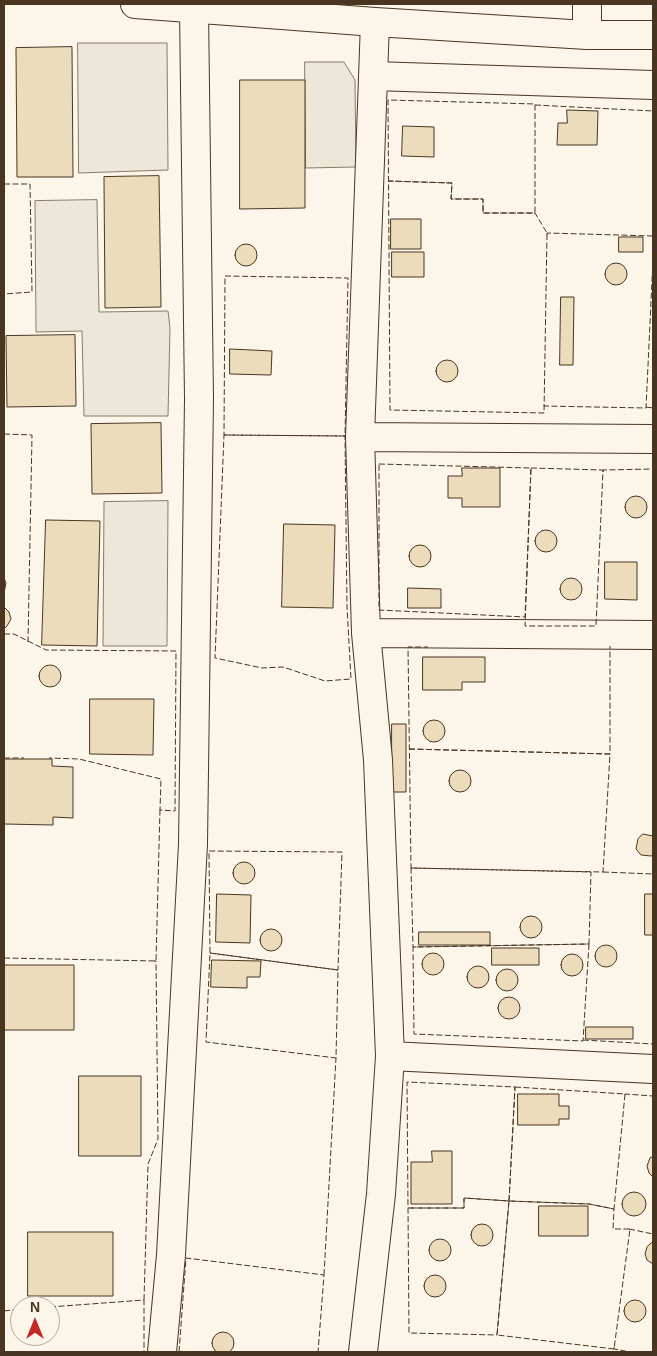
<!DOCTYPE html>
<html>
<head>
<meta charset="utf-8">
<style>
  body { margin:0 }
  #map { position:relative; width:657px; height:1356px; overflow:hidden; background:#fbf6e9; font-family:Helvetica,sans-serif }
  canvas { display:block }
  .frame { position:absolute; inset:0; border:5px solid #4a3520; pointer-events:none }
  .north { position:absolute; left:10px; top:1296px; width:50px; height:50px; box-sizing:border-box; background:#fbf6e9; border:1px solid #b4a999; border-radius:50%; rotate:0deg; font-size:14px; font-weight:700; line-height:20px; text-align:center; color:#4a3520 }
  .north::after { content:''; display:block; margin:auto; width:18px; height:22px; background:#c62828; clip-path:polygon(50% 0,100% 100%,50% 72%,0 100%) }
</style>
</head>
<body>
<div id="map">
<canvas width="657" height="1356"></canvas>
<div class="frame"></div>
<div class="north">N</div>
</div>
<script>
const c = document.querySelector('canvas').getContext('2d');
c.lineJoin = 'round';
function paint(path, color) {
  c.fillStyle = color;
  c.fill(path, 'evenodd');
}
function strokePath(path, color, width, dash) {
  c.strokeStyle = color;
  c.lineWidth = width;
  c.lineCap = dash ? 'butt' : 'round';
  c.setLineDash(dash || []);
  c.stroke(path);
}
const parking = new Path2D(`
  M78 43H167L168 170 79 173Z
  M305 62H344L355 80 356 167 306 168Z
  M97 200 99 312 168 311 170 328 168 416H84L82 331 36 332 35 201Z
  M168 501 167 646H103L104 502Z`);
const building = new Path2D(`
  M72 47 73 177H17L16 48Z
  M240 80H305V208L240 209Z
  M567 110 598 111 597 145H557L558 123H567Z
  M403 126 434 127V157L402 156Z
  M159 176 161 307 105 308 104 177Z
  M391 219H421V249H391Z
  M619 237H643V252H619Z
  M235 255a11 11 0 1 1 22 0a11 11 0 1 1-22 0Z
  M392 252H424V277H392Z
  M605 274a11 11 0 1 1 22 0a11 11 0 1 1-22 0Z
  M561 297H574L573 365H560Z
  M75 335 76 406 7 407 6 336Z
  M230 349 272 351 271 375 230 374Z
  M436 371a11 11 0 1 1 22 0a11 11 0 1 1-22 0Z
  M161 423 162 493 92 494 91 424Z
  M462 468H500V507H462V498H448V476H462Z
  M625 507a11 11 0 1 1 22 0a11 11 0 1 1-22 0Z
  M46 520 100 521 97 646 42 645Z
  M284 524 335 525 333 608 282 607Z
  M535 541a11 11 0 1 1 22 0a11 11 0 1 1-22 0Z
  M409 556a11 11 0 1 1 22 0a11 11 0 1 1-22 0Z
  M605 562H637V600L605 599Z
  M560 589a11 11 0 1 1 22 0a11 11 0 1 1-22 0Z
  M4 578 6 583 4 593Z
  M408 588 441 589V608H408Z
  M4 607 9 612 11 619 7 626 4 629Z
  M423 657H485V682H462V690H423Z
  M39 676a11 11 0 1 1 22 0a11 11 0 1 1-22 0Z
  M90 699H154L153 755 90 754Z
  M423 731a11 11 0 1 1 22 0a11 11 0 1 1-22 0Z
  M392 724H406V792H392Z
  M4 759H52V766L73 767V818L53 817V825L4 824Z
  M449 781a11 11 0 1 1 22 0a11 11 0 1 1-22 0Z
  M643 834 653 836V855L651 856 641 855 636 849 638 839Z
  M233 873a11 11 0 1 1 22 0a11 11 0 1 1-22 0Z
  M217 894 251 895 250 943 216 942Z
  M645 894H653V935H645Z
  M520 927a11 11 0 1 1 22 0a11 11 0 1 1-22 0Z
  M260 940a11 11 0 1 1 22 0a11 11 0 1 1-22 0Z
  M419 932H490V945H419Z
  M595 956a11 11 0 1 1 22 0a11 11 0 1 1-22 0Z
  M492 948H539V965H492Z
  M422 964a11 11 0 1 1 22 0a11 11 0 1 1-22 0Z
  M561 965a11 11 0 1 1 22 0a11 11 0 1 1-22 0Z
  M212 960 261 961 260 977H247V988L211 987Z
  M4 965H74V1030H4Z
  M467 977a11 11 0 1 1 22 0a11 11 0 1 1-22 0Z
  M496 980a11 11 0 1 1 22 0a11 11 0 1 1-22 0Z
  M498 1008a11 11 0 1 1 22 0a11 11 0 1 1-22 0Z
  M586 1027H633V1039H586Z
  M79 1076H141V1156H79Z
  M518 1094H559V1106H569V1119H559V1125H518Z
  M432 1151H452V1204H411V1162H432Z
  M653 1157V1177L649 1173 647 1166 650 1158Z
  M622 1204a12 12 0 1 1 24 0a12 12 0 1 1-24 0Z
  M539 1206H588V1236H539Z
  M471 1235a11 11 0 1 1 22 0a11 11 0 1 1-22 0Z
  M28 1232H113V1296H28Z
  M429 1250a11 11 0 1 1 22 0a11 11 0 1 1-22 0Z
  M653 1242V1264L647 1260 645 1254 647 1247Z
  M424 1286a11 11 0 1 1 22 0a11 11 0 1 1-22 0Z
  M624 1311a11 11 0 1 1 22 0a11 11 0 1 1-22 0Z
  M212 1343a11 11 0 1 1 22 0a11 11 0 1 1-22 0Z`);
const minor = new Path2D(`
  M135 4 375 22 587 35H653
  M587 4V35
  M373 76 653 85
  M360 437 653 439
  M366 633 653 635
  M390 1056 653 1069
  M162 1352 171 1255 193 844 199 399 194 9
  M363 1352 381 1194 390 1056 378 760 366 633 360 437 375 22`);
const fence = new Path2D(`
  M535 105 653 111
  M388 181 452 183 451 199H483V213H535V104L388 100 390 410 544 413 547 233 535 213H483V199H451L452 183 388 181
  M4 184H30L32 292 4 294
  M547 235V233L653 236
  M225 276 348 278 345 436 224 435Z
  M544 405V406L646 408 653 260
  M646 407 653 408
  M4 434 32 435 28 642 27 641
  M224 435 345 436 347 607 351 679 325 681 283 667 262 668 215 658Z
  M379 464 531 468 525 617 379 610Z
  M531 468 603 470 596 626H525Z
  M603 472V470L653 469
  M4 634H14L46 650 176 651 175 811 160 810 161 779 79 759 49 758
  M409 749 610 754V646
  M409 749 610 754 603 872 411 868 408 647H428
  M4 758H24
  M411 868 591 872 589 944 413 947Z
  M603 872 653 874
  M589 944 583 1041 414 1034 413 947Z
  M210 953 338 970 342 852 209 851 210 953 206 1042 336 1058 338 970 210 953
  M4 958 156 961 160 809
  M583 1040 653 1044
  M515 1087 625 1094 614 1209 589 1204 509 1201Z
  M625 1095V1094L653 1096
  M509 1201 589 1204 614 1209 613 1229H630L614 1349 497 1335Z
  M408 1208H464V1198L509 1201 515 1087 407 1082 409 1333 497 1335 509 1201 464 1198V1208H408
  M629 1229 653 1234
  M324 1275 336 1058
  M144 1300 148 1164 158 1139 156 961H154
  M50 1307 144 1300V1352
  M4 1311 20 1309
  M614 1347V1349L630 1352
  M179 1352 186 1258 324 1275 318 1352`);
paint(parking, '#ede7d9');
strokePath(parking, '#887966', 1);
paint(building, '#ecdcbc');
strokePath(building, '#4a3520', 1);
strokePath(minor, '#4a3520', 30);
strokePath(minor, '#fbf6e9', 28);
strokePath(fence, '#4a3520', 1, [6, 2.5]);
</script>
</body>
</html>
